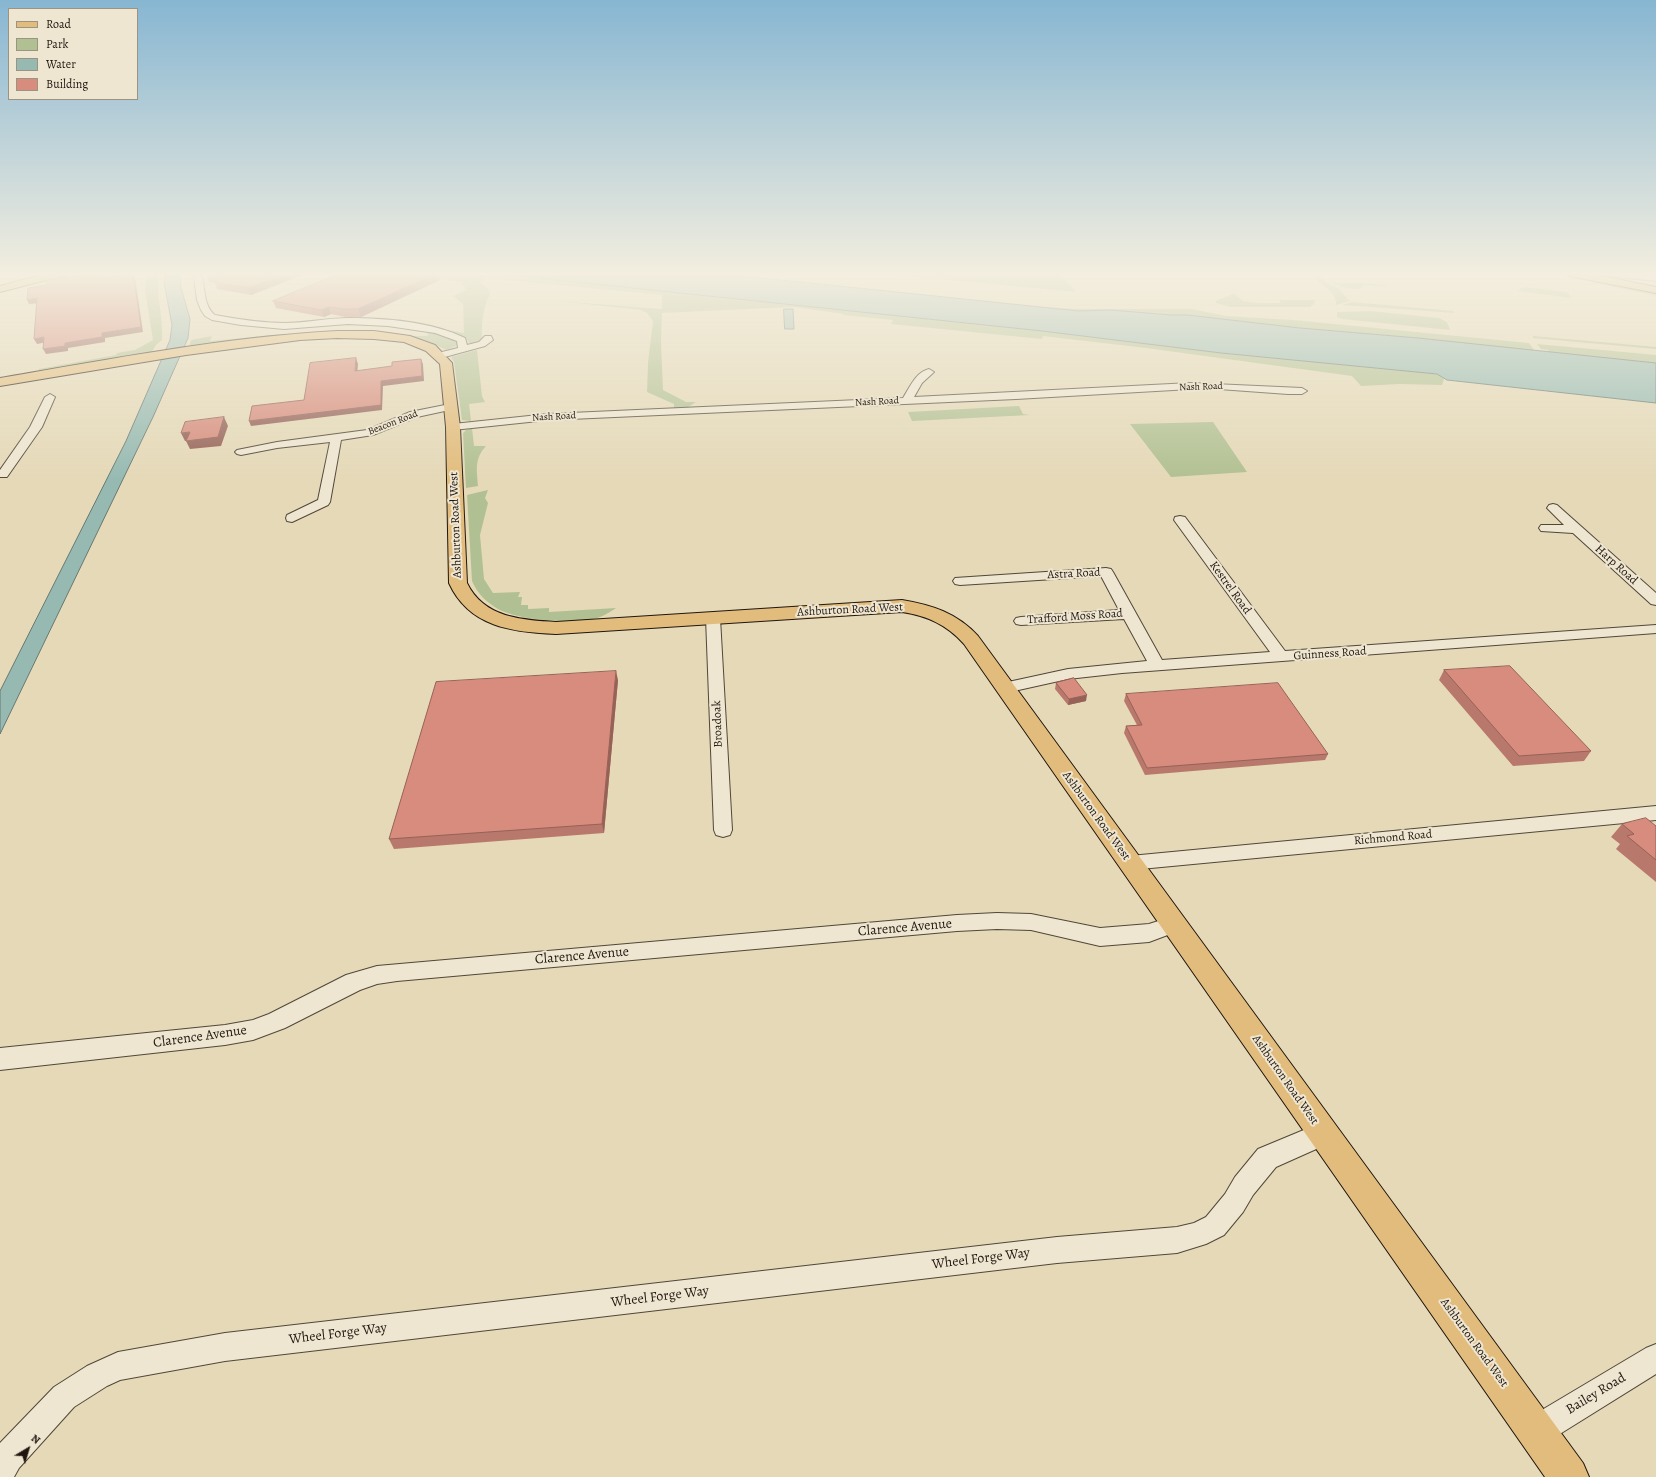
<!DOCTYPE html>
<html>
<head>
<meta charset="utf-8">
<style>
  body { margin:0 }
  #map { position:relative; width:1656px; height:1477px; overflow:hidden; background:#e5d9b8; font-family:Alegreya,serif }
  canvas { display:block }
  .legend { position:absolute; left:8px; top:8px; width:130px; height:92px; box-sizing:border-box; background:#eee6d1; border:1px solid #9c9383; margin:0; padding:5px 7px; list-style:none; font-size:12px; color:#20160f }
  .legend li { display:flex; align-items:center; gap:8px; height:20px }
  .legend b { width:20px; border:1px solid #9c9383 }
  .north { position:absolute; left:8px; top:1429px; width:40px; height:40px; -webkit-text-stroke:3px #eee6d1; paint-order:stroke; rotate:38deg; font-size:11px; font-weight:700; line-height:16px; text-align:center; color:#20160f }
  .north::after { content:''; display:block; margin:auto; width:14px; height:18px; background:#20160f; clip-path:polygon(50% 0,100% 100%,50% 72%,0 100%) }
</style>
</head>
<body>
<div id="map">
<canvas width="1656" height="1477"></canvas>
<ul class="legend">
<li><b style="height:5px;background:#e2bc7c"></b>Road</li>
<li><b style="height:11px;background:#b1c092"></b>Park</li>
<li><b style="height:11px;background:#96bab2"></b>Water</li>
<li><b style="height:11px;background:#d78c7d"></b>Building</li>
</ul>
<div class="north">N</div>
</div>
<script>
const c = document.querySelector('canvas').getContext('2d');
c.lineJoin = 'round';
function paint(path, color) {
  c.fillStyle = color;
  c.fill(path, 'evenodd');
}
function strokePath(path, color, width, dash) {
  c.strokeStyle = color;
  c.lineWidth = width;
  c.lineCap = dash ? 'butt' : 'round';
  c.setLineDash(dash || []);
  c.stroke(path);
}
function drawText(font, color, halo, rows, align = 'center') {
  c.font = font + ' Alegreya,serif';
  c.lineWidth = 4;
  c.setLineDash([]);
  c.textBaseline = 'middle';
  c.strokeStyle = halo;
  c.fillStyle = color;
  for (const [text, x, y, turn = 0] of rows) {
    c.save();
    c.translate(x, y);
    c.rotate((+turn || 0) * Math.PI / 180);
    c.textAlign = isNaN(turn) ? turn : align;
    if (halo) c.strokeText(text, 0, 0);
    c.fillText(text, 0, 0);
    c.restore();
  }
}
const green = new Path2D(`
  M147 273H158C157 296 163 318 162 340L156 345 151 353 38 372 39 369 116 355 117 353 135 350 153 340 145 292Z
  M409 273 505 275 1042 331 1221 353 1437 374 1444 379 1442 385 1399 384 1361 386 1352 376 1146 348 1043 336 1042 339 891 324 893 320 843 315V314L794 307 662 313 661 342 663 390 686 402H696L688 407 674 408V404L647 392 648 363 653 321 647 313 641 310 557 301 662 309V295L485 278 479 282 488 289 490 294C483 307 481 325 482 339L475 343H469L465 337 442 329 464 333 463 304 453 296 467 290 460 282Z
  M877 273H1059L1076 292Z
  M1318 275 1326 282 1338 288 1350 301 1336 305C1337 293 1322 285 1314 278V276Z
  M1588 279 1656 292V296L1596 283 1587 280Z
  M1332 280 1338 283H1369L1389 287 1365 285 1359 289H1354L1342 287 1330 282Z
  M1524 287 1567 292 1572 298 1517 291Z
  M1234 293 1243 301 1258 303H1281L1279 300H1316L1314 304 1310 307H1230L1216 303V301Z
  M1352 302 1453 311 1455 313 1342 305Z
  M1041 307 1077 309H1192L1226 316 1294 320 1529 343 1535 351 1418 338 1300 328 1187 315H1171L1110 310 1079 311Z
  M1371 311 1439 318 1447 322 1450 330 1342 319 1337 317V312Z
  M434 331 455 340 457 343 456 346 446 350 430 342 403 336H426L429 335 427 334Z
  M284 334 283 336 189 348 191 340 212 336 210 341Z
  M1533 336 1656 347V349L1533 338Z
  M1537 344 1656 355V363L1550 353 1548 350 1541 349Z
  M477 350 482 396 485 402 469 404 471 421 462 420 454 362 451 357Z
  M1019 406 1023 414 1030 415 912 421 908 412Z
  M1213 422 1247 472 1171 477 1130 424Z
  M472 428 474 446H486C474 459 477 470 478 486L466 488 463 433 466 430Z
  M488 490 485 498 488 503 480 535 484 579 493 593 520 592 518 597H522L521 605H528V609L549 608V612L616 608C610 612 604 616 597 618 573 624 520 621 498 609 486 602 477 593 472 581L467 495Z`);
const water = new Path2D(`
  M165 273H180L181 288 190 319 188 338 153 417 0 734V691L126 441 170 340 172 325 164 282Z
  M489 273H714L1079 311 1110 310 1171 315H1187L1300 328 1418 338 1656 363V403L1447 380 1437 374 1221 353 1042 331Z
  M784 309H793L794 329H785Z`);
const minor = new Path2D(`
  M1595 273H1630L1656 275V281L1599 275Z
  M198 274 202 277C205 289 204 307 215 315 237 319 261 323 285 323 306 323 327 318 349 318 385 318 433 322 465 338L467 345 479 342 485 336H491L493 340 485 346 441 358 436 355 438 353 458 348 457 341 435 333 388 326 348 324 284 329 241 325 212 320 205 316 201 310 197 300 194 277Z
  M929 369 934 372 922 383 914 397 1191 383 1302 388 1307 391 1302 394H1288L1219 389H1191L1016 399 548 420 453 430 447 427 453 424 548 414 903 398C910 387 916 372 929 369Z
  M50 394 55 397 42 427 7 477H0V470L30 427 45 397Z
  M450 404 454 405 455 407 454 409 417 417 373 435 341 440 330 502 328 505 292 522 287 521 286 518 287 515 318 500 330 442 277 448 241 455 237 454 235 452 237 450 277 442 367 430 410 412Z
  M1553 504 1557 505 1656 593V605L1651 604 1573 533 1541 531 1539 528 1541 525H1564L1547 508 1549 505Z
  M1180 516 1185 517 1285 651 1656 625V633L1122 673 1068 679 1005 693 999 692 997 688 999 684 1068 669 1147 661 1124 619 1021 625 1016 624 1014 621 1016 618 1021 617 1119 610 1101 576 960 585 955 584 953 581 955 578 1106 568 1111 569 1113 572 1162 660 1270 652 1174 520 1175 517Z
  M713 614 718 615 720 618 732 830 730 835 723 837 716 835 714 830 706 618 708 615Z
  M1656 806V820L1130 870 1123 868 1120 863 1123 858 1130 856Z
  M997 913 1031 914 1100 928 1149 924 1174 916 1181 918 1184 924 1181 930 1149 942 1100 946 1031 930 997 929 957 931 397 981 377 984 360 990 285 1028 253 1040 225 1045 0 1070V1048L225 1025 253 1020 269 1014 346 975 377 966 957 915Z
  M1323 1122 1332 1126 1335 1134 1332 1142 1276 1167 1253 1195 1243 1212 1224 1235 1206 1244 1177 1253 1057 1263 225 1361 120 1380 107 1386 74 1407 19 1468 14 1477H0V1443L54 1387 87 1366 118 1352 225 1333 1057 1237 1177 1227 1194 1223 1206 1217 1225 1194 1235 1177 1258 1149Z
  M1656 1344V1374L1547 1442 1536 1446 1525 1442 1521 1431 1525 1420 1646 1348Z`);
const major = new Path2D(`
  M48 273H67L66 275 0 292V286Z
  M1564 273H1587L1656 287V293L1569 276Z
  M337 331H374L410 336 435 345 452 363 460 427 467 583C484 618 522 620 556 622L902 600C932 605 957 613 978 636L1583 1463 1589 1477H1545L964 644C947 625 928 616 902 612L556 634C512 632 469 627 449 583L446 427 440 364 426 351 404 342 374 339 337 338 300 340 186 355 0 386V378C112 359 224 337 337 331Z`);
const wall = new Path2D(`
  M212 273H307L251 295 217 289 215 283 209 282 207 275Z
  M440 280 361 317H345L331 314 324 317 276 308 273 301Z
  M1444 670 1591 751 1584 761 1513 766 1439 680Z
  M618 680 604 833 394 849 389 839Z
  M1056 683 1086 701 1068 705 1055 689Z
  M1126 694 1328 754 1325 760 1145 775 1124 733 1126 726 1137 725 1124 701Z
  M1622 824 1656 826V882L1616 849 1620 844 1611 837Z`);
const shadedWall = new Path2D(`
  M133 273 135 277 143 332 105 338V342L68 348V351L46 354 43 349 102 333Z
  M287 273H307L251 295 248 288Z
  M438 273 440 280 361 317 358 309Z
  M37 298 40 303 29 304 27 300Z
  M329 307 331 314 324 317 321 310Z
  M44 337 47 342 37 344 34 339Z
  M356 358 358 364 357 376 355 371Z
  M421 359 423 364 424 381 383 386 382 410 251 426 249 421 381 381Z
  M224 417 228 426 221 446 190 449 186 441Z
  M190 432 194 440 185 441 181 433Z
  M616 671 618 680 604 833 602 824Z
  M1087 695 1086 701 1068 705 1069 699Z`);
const building = new Path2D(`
  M93 273H105V277L133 273 141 327 102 333V337L65 343V346L43 349 44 337 34 339 37 298 27 300 28 288 47 285V280Z
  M212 273H287L248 288 214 282 223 278 207 275Z
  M340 273H438L358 309H342L329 307 321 310 273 301Z
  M356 358 355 371 392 366V362L421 359 422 376 381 381V405L249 421 252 406 304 400 310 363Z
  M224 417 218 437 186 441 190 432 181 433 185 422Z
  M1510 666 1591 751 1519 756 1444 670Z
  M616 671 602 824 389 839 436 682Z
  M1074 678 1087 695 1069 699 1056 683Z
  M1278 683 1328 754 1147 768 1126 726 1142 725 1126 694Z
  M1646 818 1656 826V860L1627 836 1634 834 1622 824Z`);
const farStreetnames = [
  ["Nash Road",1201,387,-2],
  ["Nash Road",877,402,-3],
  ["Nash Road",554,417,-3],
  ["Beacon Road",393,423,-21]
];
const streetNames = [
  ["Ashburton Road West",456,525,-92],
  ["Harp Road",1616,565,42],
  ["Astra Road",1074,574,-3],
  ["Kestrel Road",1230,588,54],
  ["Ashburton Road West",850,610,-3],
  ["Trafford Moss Road",1075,617,-4],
  ["Guinness Road",1330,654,-4],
  ["Broadoak",718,724,-92],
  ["Ashburton Road West",1096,816,54],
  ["Richmond Road",1393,838,-5],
  ["Ashburton Road West",1285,1080,55],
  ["Ashburton Road West",1474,1343,54]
];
const nearStreetnames = [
  ["Clarence Avenue",905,928,-5],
  ["Clarence Avenue",582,956,-5],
  ["Clarence Avenue",200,1037,-8],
  ["Wheel Forge Way",981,1259,-7],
  ["Wheel Forge Way",660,1297,-7],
  ["Wheel Forge Way",338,1334,-7],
  ["Bailey Road",1596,1394,-31]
];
paint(green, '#b1c092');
paint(water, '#96bab2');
strokePath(water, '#677871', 1);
strokePath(minor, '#514739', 2);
strokePath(major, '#20160f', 2);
paint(minor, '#eee6d1');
paint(major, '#e2bc7c');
paint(wall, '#b9786c');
paint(shadedWall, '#966258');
paint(building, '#d78c7d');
strokePath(building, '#966258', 1);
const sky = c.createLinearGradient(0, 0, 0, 480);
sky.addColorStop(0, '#87b6d2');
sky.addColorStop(0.57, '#f3eedf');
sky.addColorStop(1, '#f3eedf00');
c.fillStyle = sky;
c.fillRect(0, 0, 1656, 480);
drawText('10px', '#20160f', '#eee6d1', farStreetnames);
drawText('12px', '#20160f', '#eee6d1', streetNames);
drawText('14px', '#20160f', '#eee6d1', nearStreetnames);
</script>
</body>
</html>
